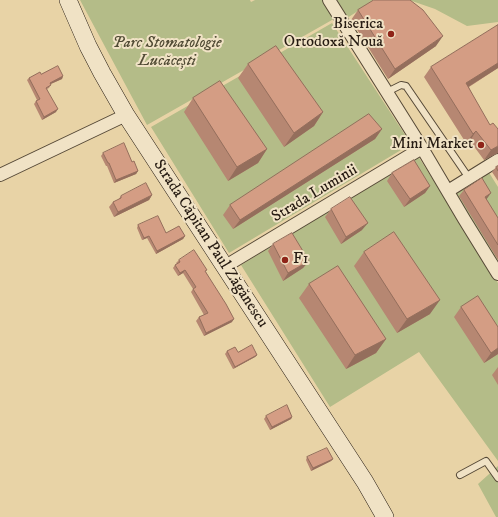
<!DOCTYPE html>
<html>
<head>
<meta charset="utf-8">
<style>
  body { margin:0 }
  canvas { display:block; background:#e8d3a6 }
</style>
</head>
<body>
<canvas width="498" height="517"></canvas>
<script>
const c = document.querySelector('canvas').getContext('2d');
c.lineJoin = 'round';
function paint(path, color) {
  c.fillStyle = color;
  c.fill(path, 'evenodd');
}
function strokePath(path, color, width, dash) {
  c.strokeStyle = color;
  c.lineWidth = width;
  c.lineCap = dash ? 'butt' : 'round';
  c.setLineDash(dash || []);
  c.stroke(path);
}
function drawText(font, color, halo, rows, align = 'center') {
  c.font = font + ' "IM FELL DW Pica",serif';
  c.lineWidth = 4;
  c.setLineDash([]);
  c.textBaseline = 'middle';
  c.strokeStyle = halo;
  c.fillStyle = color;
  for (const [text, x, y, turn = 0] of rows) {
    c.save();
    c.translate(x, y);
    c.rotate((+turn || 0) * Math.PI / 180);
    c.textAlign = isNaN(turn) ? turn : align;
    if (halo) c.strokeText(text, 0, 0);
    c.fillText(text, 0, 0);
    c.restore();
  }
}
const green = new Path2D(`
  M80 0H250L251 2 255 0H329L339 16 147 125Z
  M331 0H375L344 20Z
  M409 0H498V22L467 26 435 9Z
  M332 23 411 144 229 253 151 127Z
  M418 156 498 283V461L419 352 330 407 241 265Z
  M488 171 498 187V266L453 194Z
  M498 466V517H496L478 484Z`);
const lane = new Path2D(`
  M387 92 401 85 406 86 469 178
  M460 475 486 461 498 478`);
const street = new Path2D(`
  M329 0 422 148 464 219 498 274
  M0 175 126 115
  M448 191 498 160
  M224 267 422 148`);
const secondary = new Path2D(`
  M68 0 88 46 102 73 126 115 365 482 385 517`);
const wall = new Path2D(`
  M358 10 436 46 388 79 351 20Z
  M498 25V68L469 87 497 153 484 160 470 141 466 143 424 77 431 67Z
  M248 64 323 112 314 126 284 147 238 78Z
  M41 74 63 76 62 79 51 84 49 88 47 89 56 112 42 120 34 104 36 101 37 100 27 80 29 78Z
  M193 98 267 149 258 163 228 181 184 112Z
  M382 129 375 139 233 229 223 215 230 205Z
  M103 153 132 162 138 171 136 174 114 183 107 166H106L101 156Z
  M498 166V181L492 172 496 167Z
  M392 173 430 186 425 193 404 207 387 181Z
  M464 190 487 200 498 218V260L459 196Z
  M152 195 149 200 114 217 109 207 113 202 118 200 121 196Z
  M331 209 362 230 341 244 325 217Z
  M138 225 166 233 185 236 183 239 156 254 147 238 142 240 137 228Z
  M273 244 309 261 303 268 283 281 268 251Z
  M364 252 430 314 397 333 354 266Z
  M179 260 206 272 232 322 204 336 196 321 199 317 204 315 191 292 193 289 183 273 178 276 173 268 175 265 177 264 176 263Z
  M309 284 386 339 376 353 346 369 299 298Z
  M461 307 498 327V354L484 363 454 317Z
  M227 351 238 352 257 355 255 357 233 369 225 354Z
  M498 367V385L492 375Z
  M266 416 292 417 291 419 270 430 264 419Z
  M307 457 333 459 331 461 311 471 306 460Z`);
const shadedWall = new Path2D(`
  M443 36 436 46 388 79 395 69Z
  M498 63V68L460 92 466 83Z
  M63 76 62 79 48 85 50 83Z
  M58 109 56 112 42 120 44 117Z
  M323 112 314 126 284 147 294 133Z
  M382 129 375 139 233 229 240 220Z
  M476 131 470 141 466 143 473 134Z
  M498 146V153L484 160 491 150Z
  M267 149 258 163 228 181 237 167Z
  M138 171 136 174 114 183 116 180Z
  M430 186 425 193 404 207 410 199Z
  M491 193 486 200 485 197Z
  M152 195 149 200 114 217 118 212Z
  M368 223 362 230 341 244 346 237Z
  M149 236 147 238 142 240 144 238Z
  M185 236 183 239 156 254 157 251Z
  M309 261 303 268 283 281 288 273Z
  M185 270 183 273 178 276 180 273Z
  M440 300 430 314 397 333 407 319Z
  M234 319 232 322 204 336 206 333Z
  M386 339 376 353 346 369 355 355Z
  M498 348V354L484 363 491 353Z
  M257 355 255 357 233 369 235 367Z
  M292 417 291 419 270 430 272 427Z
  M333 459 331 461 311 471 313 468Z`);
const building = new Path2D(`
  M374 0H410L423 10 443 36 395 69 358 10Z
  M498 25V63L466 83 490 125 493 123 498 129V146L491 150 476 131 473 134 431 67Z
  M276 46 323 112 294 133 248 64Z
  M58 66 63 76 50 83 51 85 46 88 58 109 44 117 36 101 40 99 29 78 40 72 41 74Z
  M220 81 267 149 237 167 193 98Z
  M369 114 382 129 240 220 230 205Z
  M124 143 132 162 134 161 138 171 116 180 109 163H108L103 153Z
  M414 160 430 186 410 199 392 173Z
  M498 166V171L496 167Z
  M482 178 491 193 485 197 498 218V245L464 190Z
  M146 183 152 195 118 212 113 202 121 198V196Z
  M350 197 368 223 346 237 331 209Z
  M158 216 166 233 179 226 185 236 157 251 149 236 144 238 138 225Z
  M394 232 440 300 407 319 364 252Z
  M292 233 309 261 288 273 273 244Z
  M194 250 207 270 205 271 226 304 234 319 206 333 199 317 208 313 193 289 196 287 185 270 180 273 175 265 180 262 179 260Z
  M338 266 386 339 355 355 309 284Z
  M478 296 498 327V348L491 353 461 307Z
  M252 345 257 355 235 367 227 351 235 347 238 352Z
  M287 405 292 417 272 427 266 416Z
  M327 448 333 459 313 468 307 457Z`);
const markers = [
  [391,34,4,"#8f2418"],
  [481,145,4,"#8f2418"],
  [285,260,4,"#8f2418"]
];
const poiNames = [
  ["Biserica",383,25],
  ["Ortodoxă Nouă",383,43],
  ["Mini Market",473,145],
  ["F1",293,260,"left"]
];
const parkNames = [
  ["Parc Stomatologie",167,44],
  ["Lucăcești",167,62]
];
const streetNames = [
  ["Strada Luminii",315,194,-31],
  ["Strada Căpitan Paul Zăgănescu",210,244,57]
];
paint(green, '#b4bc88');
strokePath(lane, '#564937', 8);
strokePath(street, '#564937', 14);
strokePath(secondary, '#261b12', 18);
strokePath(lane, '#f0e2c5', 6);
strokePath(street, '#f0e2c5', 12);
strokePath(secondary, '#f0e2c5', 17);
paint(wall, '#b68772');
paint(shadedWall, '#946e5c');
paint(building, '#d49d84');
strokePath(building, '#946e5c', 1);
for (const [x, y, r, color] of markers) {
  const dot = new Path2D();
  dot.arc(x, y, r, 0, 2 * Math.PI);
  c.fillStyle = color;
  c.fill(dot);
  strokePath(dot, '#f0e2c5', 1.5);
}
drawText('16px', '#261b12', '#f0e2c5', poiNames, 'right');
drawText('italic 16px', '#514b35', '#f0e2c5', parkNames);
drawText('16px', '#261b12', '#f0e2c5', streetNames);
</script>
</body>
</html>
